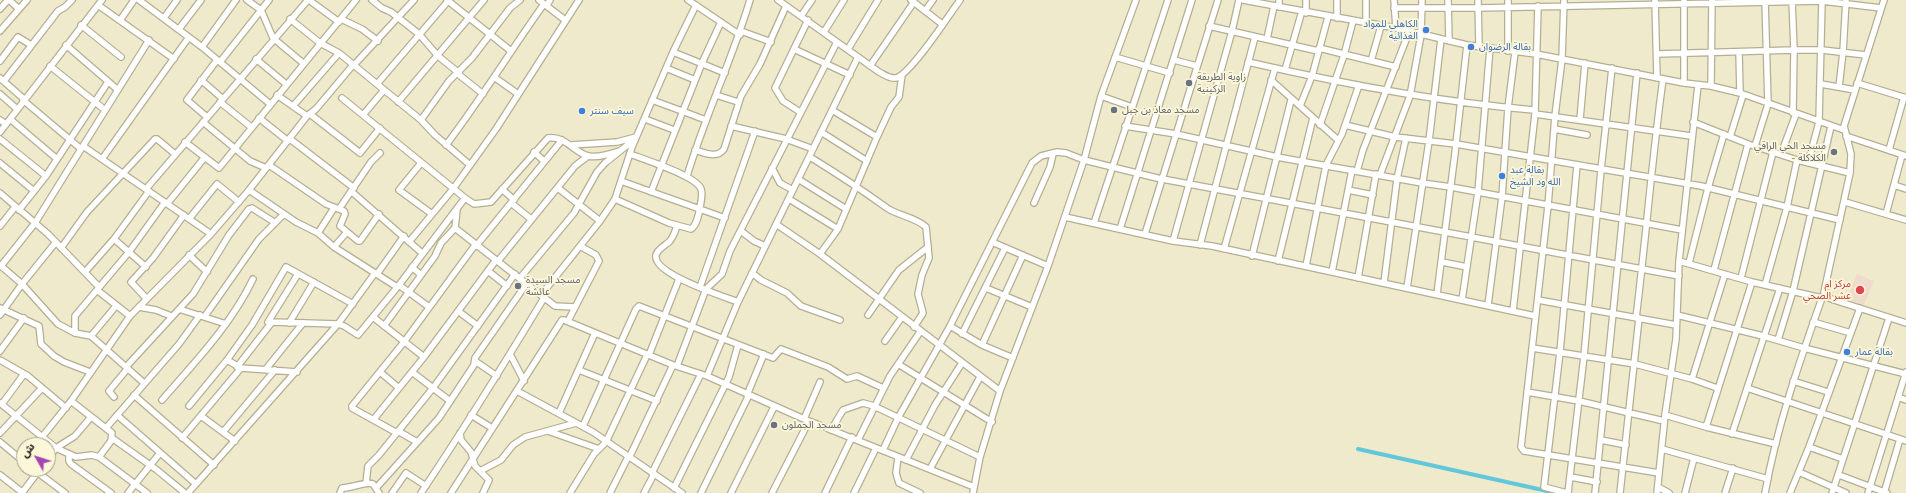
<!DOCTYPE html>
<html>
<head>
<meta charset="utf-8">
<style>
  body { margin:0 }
  #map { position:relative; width:1906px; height:493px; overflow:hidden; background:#f0eacd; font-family:"PT Serif","Noto Sans Arabic",serif }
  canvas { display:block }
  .north { position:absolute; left:16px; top:437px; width:40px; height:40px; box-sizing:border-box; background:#fdf7da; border:1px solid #a39f89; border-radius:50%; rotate:309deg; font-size:11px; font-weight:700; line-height:16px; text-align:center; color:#1c1a10 }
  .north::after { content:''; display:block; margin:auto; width:14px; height:18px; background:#a547b0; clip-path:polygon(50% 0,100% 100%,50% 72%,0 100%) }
</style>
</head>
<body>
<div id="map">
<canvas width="1906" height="493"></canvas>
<div class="north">ش</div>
</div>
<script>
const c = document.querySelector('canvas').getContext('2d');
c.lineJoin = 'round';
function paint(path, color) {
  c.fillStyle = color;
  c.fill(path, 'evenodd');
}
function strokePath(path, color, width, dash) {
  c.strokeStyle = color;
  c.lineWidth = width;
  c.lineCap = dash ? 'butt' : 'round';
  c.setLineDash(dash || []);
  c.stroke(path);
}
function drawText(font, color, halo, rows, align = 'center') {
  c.font = font + ' "PT Serif","Noto Sans Arabic",serif';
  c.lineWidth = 3.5;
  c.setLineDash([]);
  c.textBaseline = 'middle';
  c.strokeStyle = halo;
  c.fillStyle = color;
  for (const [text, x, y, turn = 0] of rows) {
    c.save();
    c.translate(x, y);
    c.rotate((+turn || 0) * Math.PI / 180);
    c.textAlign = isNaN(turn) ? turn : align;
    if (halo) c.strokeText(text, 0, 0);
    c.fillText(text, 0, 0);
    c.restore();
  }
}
const medical = new Path2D(`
  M1857 274 1874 281 1864 305 1847 299Z`);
const canal = new Path2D(`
  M1358 449 1556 493`);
const minor = new Path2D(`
  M9 0 19 9
  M139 0 202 47 270 104
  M247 0 261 10 273 38 303 63
  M309 0 339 22
  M372 0 382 8 391 12 419 34 438 56 459 73
  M447 0 511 51
  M539 0 565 20
  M688 0 740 35
  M778 0 879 72C885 75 890 79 896 78 911 74 949 15 960 0
  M911 0 942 24
  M1243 0 1396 28 1467 45 1536 54 1684 83 1711 86 1740 93 1844 130
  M1279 0V7
  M1306 0V13
  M1337 0V18
  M1366 0V23
  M1394 0 1396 28
  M1448 0 1449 41
  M1478 0 1479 47
  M1508 0V51
  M1564 0 1562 59 1555 116 1548 206 1521 447 1524 451 1659 473
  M1655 0 1657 78
  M1792 0 1794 50 1793 113
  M1884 0 1844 126 1851 154 1850 173 1824 292 1827 297 1834 300 1906 323
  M98 5 174 59
  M547 5 550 0
  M1394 8H1478L1822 1 1881 8
  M0 9 8 0
  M925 11 933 0
  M801 16 812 0
  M164 18 177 0
  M121 19 134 0
  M290 19 320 43 339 53 421 120 435 135 470 165
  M341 19 362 29 378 41
  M81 25 121 57
  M1209 26 1318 51
  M179 29 201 0
  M0 31 27 0
  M741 31 771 42
  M824 32 844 0
  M1267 39 1274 6
  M66 45 118 90
  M202 47 236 0
  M1319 48 1396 67
  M794 49 850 75
  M848 49 878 0
  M673 52 725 73
  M1739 52 1740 93
  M1657 54 1794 50H1822L1866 55
  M1115 57 1170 73
  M256 59 286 84
  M1174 60 1197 66
  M0 61 18 37 31 45
  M1371 61 1381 26
  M220 62 269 0
  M1248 62C1343 84 1437 102 1534 110
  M354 65 414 0
  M50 66 105 110
  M870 66 914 2
  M666 68 695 80
  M1285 70 1302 11
  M458 74 483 94
  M494 77 518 94
  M0 78 24 99
  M201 80 223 99
  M1271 80 1338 140
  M4 81 58 11 65 7 72 0
  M1684 83V0
  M1857 83 1906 98
  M377 84 449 0
  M1821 84 1855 90
  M1711 86 1712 0
  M1839 87 1843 52 1846 0
  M0 94 17 109
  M277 95 307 116
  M716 95 738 102
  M1101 96 1132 107
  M23 100 81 149
  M652 100 706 120
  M220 102 251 127
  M398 102 484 0
  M293 106 339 53
  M1300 106 1312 76 1328 17
  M832 110 877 137
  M800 112 783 101 775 88 808 20
  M310 114 360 153 380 128
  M1535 114 1691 136
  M363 115 384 90
  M207 117 187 100 217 60
  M259 118 288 141
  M10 119 57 159
  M645 119 674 130
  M1580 119 1585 63
  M0 120 6 124
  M421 120 449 81 472 58 510 8 520 0
  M203 122 250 161 266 168
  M1693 122 1748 144 1797 160 1850 173
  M1320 125 1344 55 1353 21
  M1345 125 1395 137 1456 144 1701 186 1840 220
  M731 126 786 139 813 149
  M1125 126 1176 134 1277 157 1422 183 1451 187 1682 230
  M1554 129 1587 135
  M0 132 102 0
  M821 132 867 161
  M1846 136 1906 156
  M1730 137 1743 95
  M0 139 46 176
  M290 139 354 188
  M185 142 219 168 356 0
  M446 145C481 99 511 50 544 4
  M571 145 617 142 636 137
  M83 146 211 234
  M1755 146 1768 104 1765 0
  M695 150C705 153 717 159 724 149L741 96 760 64 786 6
  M1889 150 1904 97
  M534 152 544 161
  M1781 154 1796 114
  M810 157C836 173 862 190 887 208 899 216 915 217 926 227L929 258 922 275 918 294 923 313 914 327
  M102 159 189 37
  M0 163 34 191
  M421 163 399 190 432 214
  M1808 163 1819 122 1822 0
  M269 165 326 204 344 211 345 214 340 226 358 241H360L379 214
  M772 168 780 183 793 190
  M1357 171 1363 150 1409 32
  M1380 175 1410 96 1421 35 1422 0
  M687 176C705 116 732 60 750 0
  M798 179 846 209
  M621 181 725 218
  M1894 185 1906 189
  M558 188 600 221
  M146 189 308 0
  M502 189 514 200
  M249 190 296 222 318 233 334 247 397 287
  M1348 190 1373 195
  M352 192 422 253
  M651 192 702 63 721 22
  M0 193 48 234 99 287
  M465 198 474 204 491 202 548 138C564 135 574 152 588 156 598 158 610 154 619 151
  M615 199 669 223 691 229C696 226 699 214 700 207 701 202 703 194 701 189 697 176 643 159 630 154
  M789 199 838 229
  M1845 202 1906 220
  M511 203 531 219
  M1034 203 1050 167 1053 154
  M167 204 205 157
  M339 209 371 162 380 153
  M19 210 46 176 108 82
  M1886 214 1902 155
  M1065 217 1173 241 1212 246 1535 316
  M189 219 217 184 239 202
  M1094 223 1168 0
  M776 224 820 254 1000 391
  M0 226 15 207
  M677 226C675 232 673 238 669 242 664 246 658 249 656 255 652 274 723 296 738 302
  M455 228 555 306 574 307
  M1120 229 1192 0
  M741 231 754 241 765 246
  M318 233 334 208
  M1145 234 1218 0
  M114 239 146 267
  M1173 241 1232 31 1239 0
  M409 242 453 189 496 129 579 0
  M992 242 1048 266
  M1200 245 1255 37
  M476 246 562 140
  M334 247 347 232
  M61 248 87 212 155 139H157L175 154
  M1224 249 1275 68
  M820 254 838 229 877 137 891 107 899 97 902 75
  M189 255 207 272
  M1252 256 1291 100
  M498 261 575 166 588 156
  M1278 261 1313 118
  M1679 261 1752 282 1822 298
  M1442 262 1467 267
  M1689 263 1708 188 1724 134
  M0 265 22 284 58 324 75 333 91 336 144 383
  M1 266 35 223 149 40
  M1306 266 1326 165 1342 134 1359 85
  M412 267 421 275
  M1714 270 1748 144
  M488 271 507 286
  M85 272 114 239 149 191
  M1332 272 1352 170
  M752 273 761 280 787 293 801 306 840 320
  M377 274 404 236
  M520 278 574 213 597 172 605 163 635 139
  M1358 278 1376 174
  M1741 278 1773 152
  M1384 283 1397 179 1406 138
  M399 285 429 307
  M1765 285 1787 207 1797 160
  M700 287 755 131
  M986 288 1032 307
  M1407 288 1429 141 1441 39
  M97 290 130 316
  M1437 294 1455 153 1467 45
  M541 295 600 221 615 199 632 147 673 52 696 5
  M146 298 131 282 153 258 184 215
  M1462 300 1478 192 1490 48
  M1538 300 1676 325
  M1488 305 1502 197 1508 108 1515 52
  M139 307 156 310 171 316
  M0 308 39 326 41 344 54 356 64 362 90 372
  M179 309 226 324
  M458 311 478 326
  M1513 311 1535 114 1538 6
  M0 315 22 284 56 242
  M868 315 899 270 928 247
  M1677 315 1763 336 1804 348 1906 374
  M205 316 259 239 284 214
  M373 317 424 357
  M1636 318C1646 238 1652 158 1663 79
  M568 321 599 261 596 255 580 246
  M268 322 298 274
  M1813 322 1851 333
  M289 323 314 282
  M384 326 435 256 441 243 455 228 457 210
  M950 326 982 345 1013 358
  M75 333V316L129 252 165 202
  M962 334 1005 248
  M91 336 116 306
  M1778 340 1793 291 1831 126
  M885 341 902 317
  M982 345 1023 255
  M1532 348 1635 364 1692 379 1725 274
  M0 351 24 318
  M510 354 524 381
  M649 355 679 279
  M0 360 28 376 66 408
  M227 360 241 368 297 372
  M475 361 497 376
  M898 364 992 422
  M677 366 706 289 722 274 730 251 837 42
  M126 367 193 294 229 235 249 209 252 208 274 222
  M237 367 272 322 338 324 375 273
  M266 369 303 323
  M579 370 657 401
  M380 372 399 388
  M412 372 450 401
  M707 376 738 302 858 57
  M1692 379 1717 388
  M1793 381 1828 392
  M1747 388 1906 441
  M517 391 593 432 682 493
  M1527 392 1579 401 1664 421
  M134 395 214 465
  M747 395 764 354
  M114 397 109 391 128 368
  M1898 397 1906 400
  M162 400C195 362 231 325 253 279
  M71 401 112 433 111 441 99 457
  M0 403 56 448 76 457 92 455 99 457 147 493
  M2 404 24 374
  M189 406 227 360 252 325 286 267 353 304
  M559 413 595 333
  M117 415 196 484
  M471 415 492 428
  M1665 415 1706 427 1776 444
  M201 416 235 441
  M374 419 424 357 496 260
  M804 419 820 382
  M583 426 636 309 639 306 773 358 781 349 828 367 847 379 857 376 883 388
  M1706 427 1752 282
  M106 428 179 344 200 315
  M831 430 843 410 863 403 874 406 980 457
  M398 431 417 442
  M548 431 599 449
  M223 432 275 370
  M0 433 42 388
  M397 433 352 408V406L404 342 475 245
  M460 433 461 440 471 452 475 466 489 480 483 493
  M1732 434 1780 288
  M42 437 71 401 130 316 211 234 249 190 307 116 316 109 353 65
  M112 438 157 470 185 493
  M182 438 241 368
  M858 440 890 376 920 332
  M1601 440 1626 445
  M0 442 24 462
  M1809 447 1843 459
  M1662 449 1768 479
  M883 450 898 418 950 326 1032 163 1041 156 1057 152 1066 153 1084 160 1157 178 1679 276
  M69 455V461L71 464 111 493
  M898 457 896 473 899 483 920 493
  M629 458 673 365
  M48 459 56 448 75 436 91 417
  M906 460 935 405 962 363
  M33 469 65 493
  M930 469 980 377
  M480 471 501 460 513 445 525 437 576 423
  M1799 472 1846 493
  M652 473 701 374
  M0 475 23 493
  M1839 475 1887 493
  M1571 477 1597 482
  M366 483 368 466 379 455 433 388 515 274
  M377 487 439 418 474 365 475 358 527 283
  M1658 487 1669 493
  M674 488 729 377 738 345
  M22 493 40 469
  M128 493 160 453
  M188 493 338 324 344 326 358 335 399 285 465 198 342 98
  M340 493 342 488C352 488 367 481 373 484L379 493
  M392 493 406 473 426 486
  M421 493C464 429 504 364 544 298
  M451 493 562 320H564L673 365 707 376 804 419 974 487
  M570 493 594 454 606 442 647 355
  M610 493 628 457
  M644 493 654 474
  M701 493 749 395
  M731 493 774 407
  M772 493 809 421
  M825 493 852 437
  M854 493 876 448
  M973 493 980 457 1000 391 1048 266 1084 160 1101 96 1136 0
  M1567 493 1544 487 1560 352 1577 165
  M1568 493 1584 356 1601 170 1612 68
  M1595 493 1637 73
  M1620 493 1639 318
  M1657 493 1665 415 1676 339 1679 261 1698 85
  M1685 493 1694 458
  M1725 493 1733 468
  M1765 493C1777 426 1799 363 1822 298L1825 295
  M1790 493 1809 447 1860 308
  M1832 493 1889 318
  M1868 493 1906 372
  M1884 493 1900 439`);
const markers = [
  [1426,30,4,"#3f7fe0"],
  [1471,47,4,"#3f7fe0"],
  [1189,83,4,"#6b7280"],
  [1114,110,4,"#6b7280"],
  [582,111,4,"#3f7fe0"],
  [1834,152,4,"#6b7280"],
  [1502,176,4,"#3f7fe0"],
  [518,286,4,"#6b7280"],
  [1860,290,5,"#e0444e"],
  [1847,352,4,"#3f7fe0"],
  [774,425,4,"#6b7280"]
];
const shopNames = [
  ["الكاهلي للمواد",1418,24,"right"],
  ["الغذائية",1418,36,"right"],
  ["بقالة الرضوان",1479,47],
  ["سيف سنتر",590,111],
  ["بقالة عبد",1510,170],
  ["الله ود الشيخ",1510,182],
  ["بقالة عمار",1855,352]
];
const worshipNames = [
  ["زاوية الطريقة",1197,77],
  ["الركينية",1197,89],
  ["مسجد معاذ بن جبل",1122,110],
  ["مسجد الحي الراقي",1826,146,"right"],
  ["- الكلاكلة",1826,158,"right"],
  ["مسجد السيدة",526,280],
  ["عائشة",526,292],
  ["مسجد الجملون",782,425]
];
const healthNames = [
  ["مركز ام",1851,284],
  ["عشر الصحي",1851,296]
];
paint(medical, '#efdbcc');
strokePath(canal, '#61c7da', 4);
strokePath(minor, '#b4ae93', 8);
strokePath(minor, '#fff', 5.5);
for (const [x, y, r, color] of markers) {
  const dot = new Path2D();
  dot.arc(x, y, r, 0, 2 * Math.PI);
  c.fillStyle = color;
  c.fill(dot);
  strokePath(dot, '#fdf7da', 1.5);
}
drawText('10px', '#366cbe', '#fdf7da', shopNames, 'left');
drawText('10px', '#5b616d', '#fdf7da', worshipNames, 'left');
drawText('10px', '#be3a42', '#fdf7da', healthNames, 'right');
</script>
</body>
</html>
